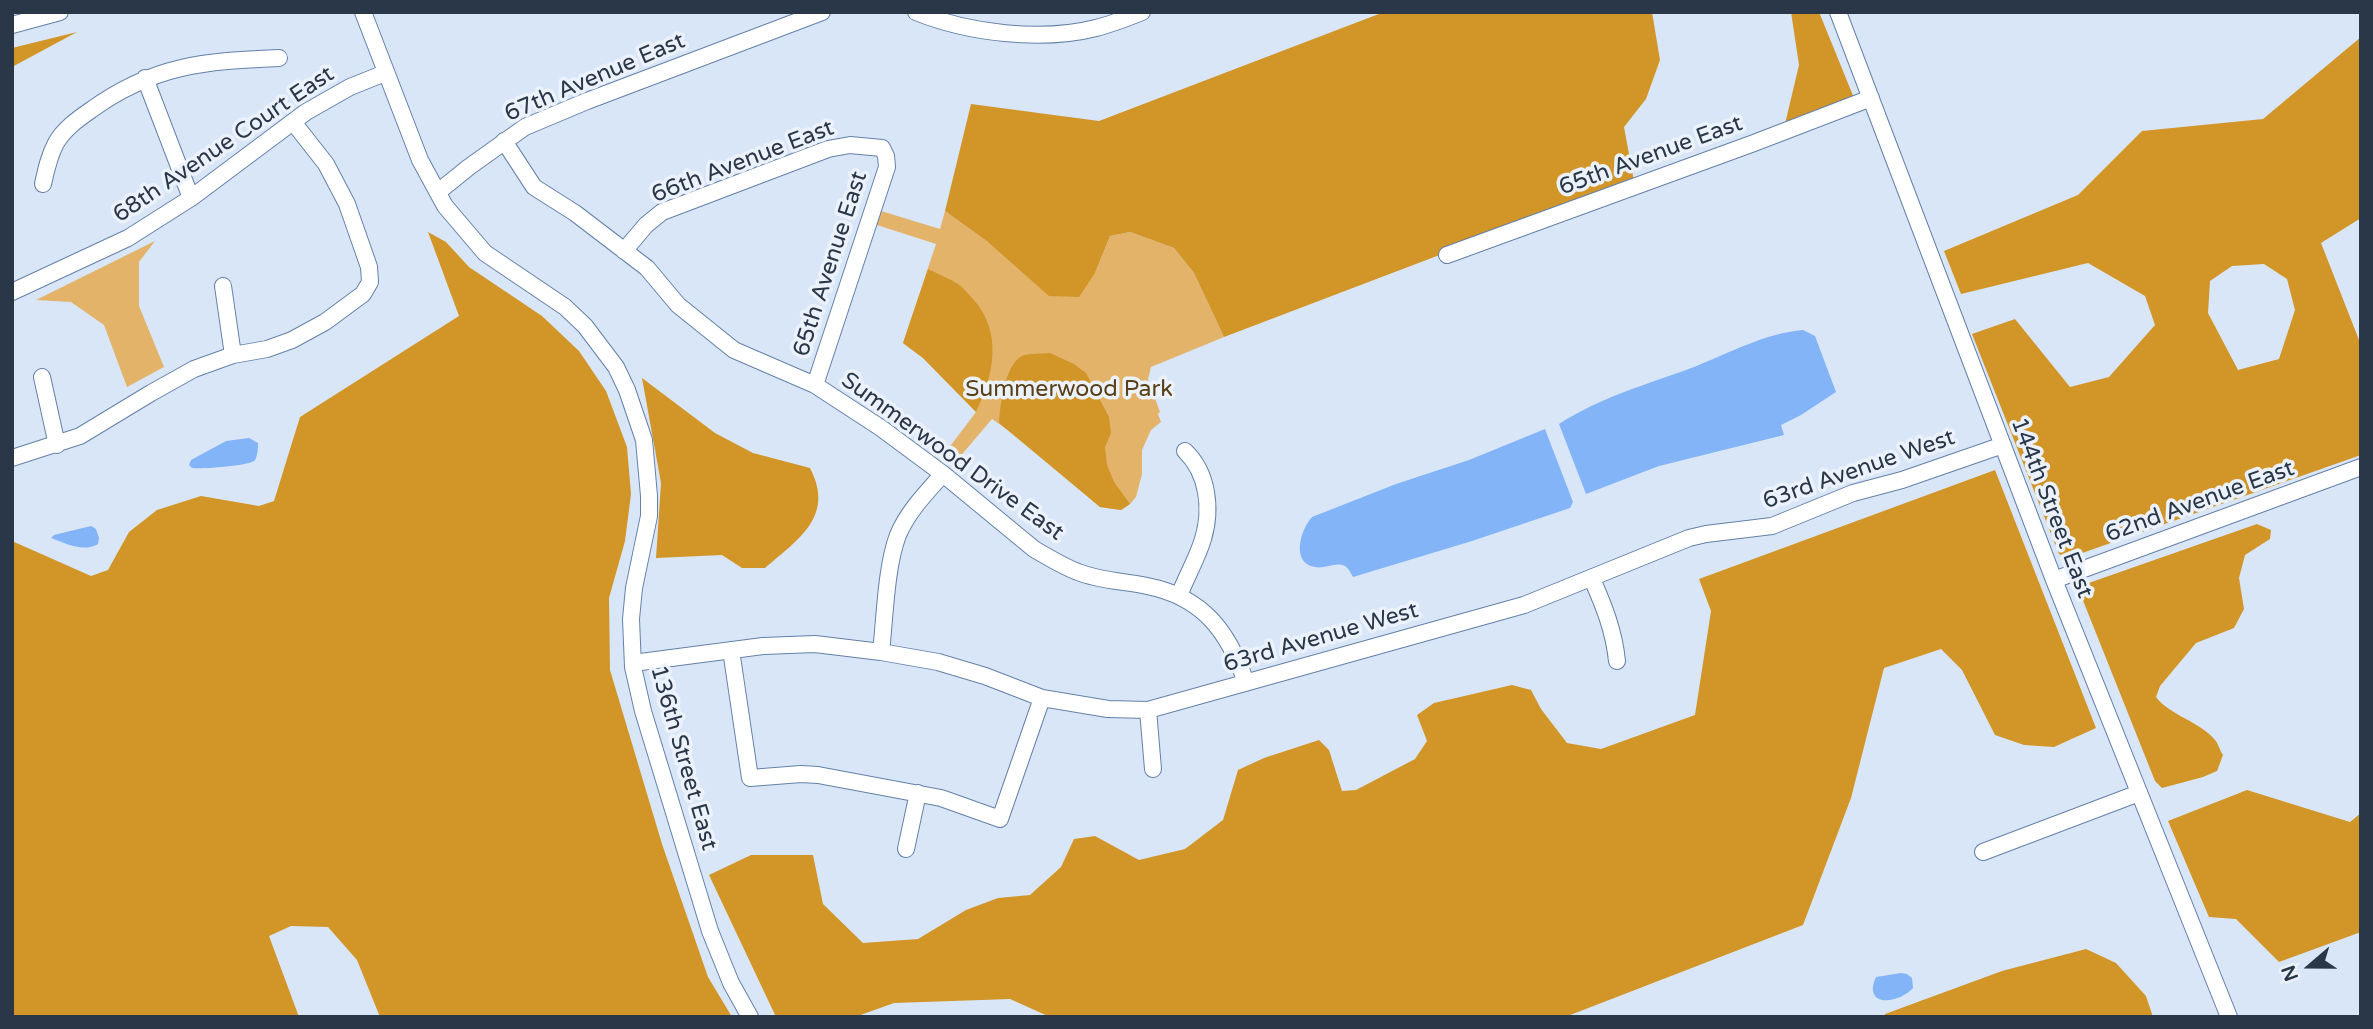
<!DOCTYPE html>
<html>
<head>
<meta charset="utf-8">
<style>
  body { margin:0 }
  #map { position:relative; width:2373px; height:1029px; overflow:hidden; background:#d9e6f8; font-family:"Varela Round",sans-serif }
  canvas { display:block }
  .frame { position:absolute; inset:0; border:14px solid #2a3748; pointer-events:none }
  .north { position:absolute; left:2275px; top:931px; width:70px; height:70px; -webkit-text-stroke:5px #ecf2fc; paint-order:stroke; rotate:250deg; font-size:19px; font-weight:700; line-height:28px; text-align:center; color:#2a3748 }
  .north::after { content:''; display:block; margin:auto; width:24px; height:32px; background:#2a3748; clip-path:polygon(50% 0,100% 100%,50% 72%,0 100%) }
</style>
</head>
<body>
<div id="map">
<canvas width="2373" height="1029"></canvas>
<div class="frame"></div>
<div class="north">N</div>
</div>
<script>
const c = document.querySelector('canvas').getContext('2d');
c.lineJoin = 'round';
function paint(path, color) {
  c.fillStyle = color;
  c.fill(path, 'evenodd');
}
function strokePath(path, color, width, dash) {
  c.strokeStyle = color;
  c.lineWidth = width;
  c.lineCap = dash ? 'butt' : 'round';
  c.setLineDash(dash || []);
  c.stroke(path);
}
function drawText(font, color, halo, rows, align = 'center') {
  c.font = font + ' "Varela Round",sans-serif';
  c.lineWidth = 7;
  c.setLineDash([]);
  c.textBaseline = 'middle';
  c.strokeStyle = halo;
  c.fillStyle = color;
  for (const [text, x, y, turn = 0] of rows) {
    c.save();
    c.translate(x, y);
    c.rotate((+turn || 0) * Math.PI / 180);
    c.textAlign = isNaN(turn) ? turn : align;
    if (halo) c.strokeText(text, 0, 0);
    c.fillText(text, 0, 0);
    c.restore();
  }
}
const green = new Path2D(`
  M881 211 940 229 945 211 988 242 1095 273 1110 236 1130 232 1174 248 1194 273 1224 337 1151 367 1148 379 1160 412 1158 414 1161 422 1151 430 1142 450V474L1136 497 1130 504 1121 510 1100 507 1014 434 992 419 952 466 942 457 976 412 923 358 903 343 936 244 877 225Z
  M155 241 139 262V306L164 367 127 387 104 325 71 302 36 300Z`);
const forest = new Path2D(`
  M1384 12H1652L1660 60 1646 99 1624 127 1634 181 1224 337 1194 273 1174 248 1130 232 1110 236 1095 273 1079 297 1049 296 988 242 945 211 971 104 1099 121Z
  M1791 12H1819L1854 98 1785 124 1799 65Z
  M77 32 12 67V48Z
  M2361 37V218L2321 243 2361 345V455L2068 558 2059 554 1972 334 2015 319 2070 387 2109 377 2155 325 2145 296 2088 263 1961 294 1944 251 2078 195 2142 131 2263 119ZM2264 264 2287 279 2295 310 2279 359 2238 370 2208 313 2210 281 2232 266Z
  M428 232 446 242 469 267 542 316 579 351 606 391 627 447 631 494 625 541 609 598 610 670 662 844 708 977 732 1017H380L357 960 328 927 291 926 269 936 299 1017H12V541L91 576 108 570 129 532 157 510 201 496 259 506 274 501 300 417 459 316Z
  M928 269C938 274 948 278 958 284 963 287 968 294 973 299 1003 332 994 375 976 412L923 358 903 343Z
  M1050 353 1074 364 1086 373 1109 417 1111 433 1105 447 1107 465 1114 482 1130 504 1121 510 1100 507 999 423C1000 406 1005 364 1022 356 1029 353 1042 354 1050 353Z
  M642 378 715 433 753 453 810 468C835 516 799 539 765 568H742L722 555 656 558 661 483Z
  M1995 470 2096 728 2054 747 2024 745 1995 735 1962 670 1941 649 1884 668 1851 798 1803 925 1565 1017H1050L1010 999 894 1003 855 1017H776L709 875 751 855H813L823 904 863 943 918 939 966 910 998 898 1030 895 1061 867 1074 839 1095 836 1139 860 1185 849 1223 820 1238 770 1264 758 1319 740 1329 750 1342 791 1356 790 1415 759 1427 741 1417 715 1434 703 1512 685 1531 690 1541 709 1567 743 1601 749 1695 715 1711 611 1699 579Z
  M2257 524 2271 530 2270 539 2245 555 2239 578 2244 609 2234 628 2196 643 2160 686 2156 697C2169 715 2201 722 2215 740 2218 743 2220 751 2223 755L2217 771 2203 777 2162 788 2155 781 2080 593 2083 585Z
  M2247 790 2350 822 2361 813V932L2279 962 2236 919 2209 917 2168 821Z
  M2086 949 2116 963 2146 996 2153 1017H1884L1885 1014 2002 971Z`);
const water = new Path2D(`
  M1803 330 1815 336 1836 392 1801 415 1781 425 1784 435 1659 466 1586 494 1559 424C1601 397 1648 384 1694 367 1729 353 1766 333 1803 330Z
  M1545 429 1573 502 1570 508 1472 541 1353 577C1350 572 1348 566 1342 565 1334 563 1323 569 1315 567 1290 563 1301 529 1312 517L1396 484 1469 460Z
  M249 438 258 443C258 447 258 455 255 460 251 466 201 469 192 468L189 465 191 460 226 441Z
  M91 526 96 529 99 538 98 544C83 553 65 543 51 538L54 535Z
  M1901 973 1907 974 1912 978 1913 988C1899 1004 1862 1008 1876 977Z`);
const minor = new Path2D(`
  M363 12 420 160 445 206 485 253 565 307 585 326 616 367 627 390 644 440 649 496V516L634 588 631 619 633 667 643 711 710 931 731 983 750 1017
  M916 12C968 33 1041 42 1096 28 1112 24 1127 18 1142 12
  M1838 12 2054 580 2229 1017
  M12 25 60 12
  M145 78 191 198
  M504 141 534 187 575 213 647 268 678 305 734 350 815 385 881 428 943 474 1034 549C1048 557 1062 566 1078 572 1100 581 1124 581 1147 586 1203 597 1229 632 1246 683
  M43 184C46 170 49 156 56 143 64 129 78 119 91 110 153 65 205 61 279 58
  M438 192 469 167 525 127 587 101 822 12
  M624 251 646 225 662 212 828 149 850 145 882 148 886 156 887 167 815 385
  M1447 255 1754 143 1871 98
  M223 286 233 355
  M12 292 128 238 191 198 306 112 350 87 385 73
  M42 377 57 445
  M12 458 80 436 151 393 194 369 233 355 267 349 292 340 325 322 363 294 370 282 369 267 347 204 326 164 293 122
  M1592 579C1604 606 1614 631 1617 661
  M2054 580 2361 467
  M1179 596C1186 577 1197 559 1203 539 1212 509 1208 473 1185 451
  M731 650 750 778 801 774 818 775 941 798 1000 819 1042 698
  M881 652C885 617 886 566 898 535 908 511 927 492 943 474
  M633 663 763 646 815 644 881 652 938 662 985 676 1042 698 1108 709 1148 710 1524 605 1689 538 1706 534 1772 526 1853 493 1902 480 2003 445
  M1148 710 1153 769
  M906 849 918 793
  M1983 852 2139 793`);
const streetNames = [
  ["67th Avenue East",595,78,-23],
  ["68th Avenue Court East",224,145,-34],
  ["65th Avenue East",1651,156,-20],
  ["66th Avenue East",743,162,-21],
  ["65th Avenue East",831,264,-72],
  ["Summerwood Drive East",952,457,36],
  ["63rd Avenue West",1859,470,-19],
  ["62nd Avenue East",2200,502,-20],
  ["144th Street East",2051,508,69],
  ["63rd Avenue West",1321,638,-16],
  ["136th Street East",683,758,74]
];
const parkNames = [
  ["Summerwood Park",1069,390]
];
paint(green, '#e3b369');
paint(forest, '#d29528');
paint(water, '#83b4f7');
strokePath(minor, '#6481aa', 18);
strokePath(minor, '#fff', 16);
drawText('23px', '#2a3748', '#ecf2fc', streetNames);
drawText('23px', '#594016', '#ecf2fc', parkNames);
</script>
</body>
</html>
